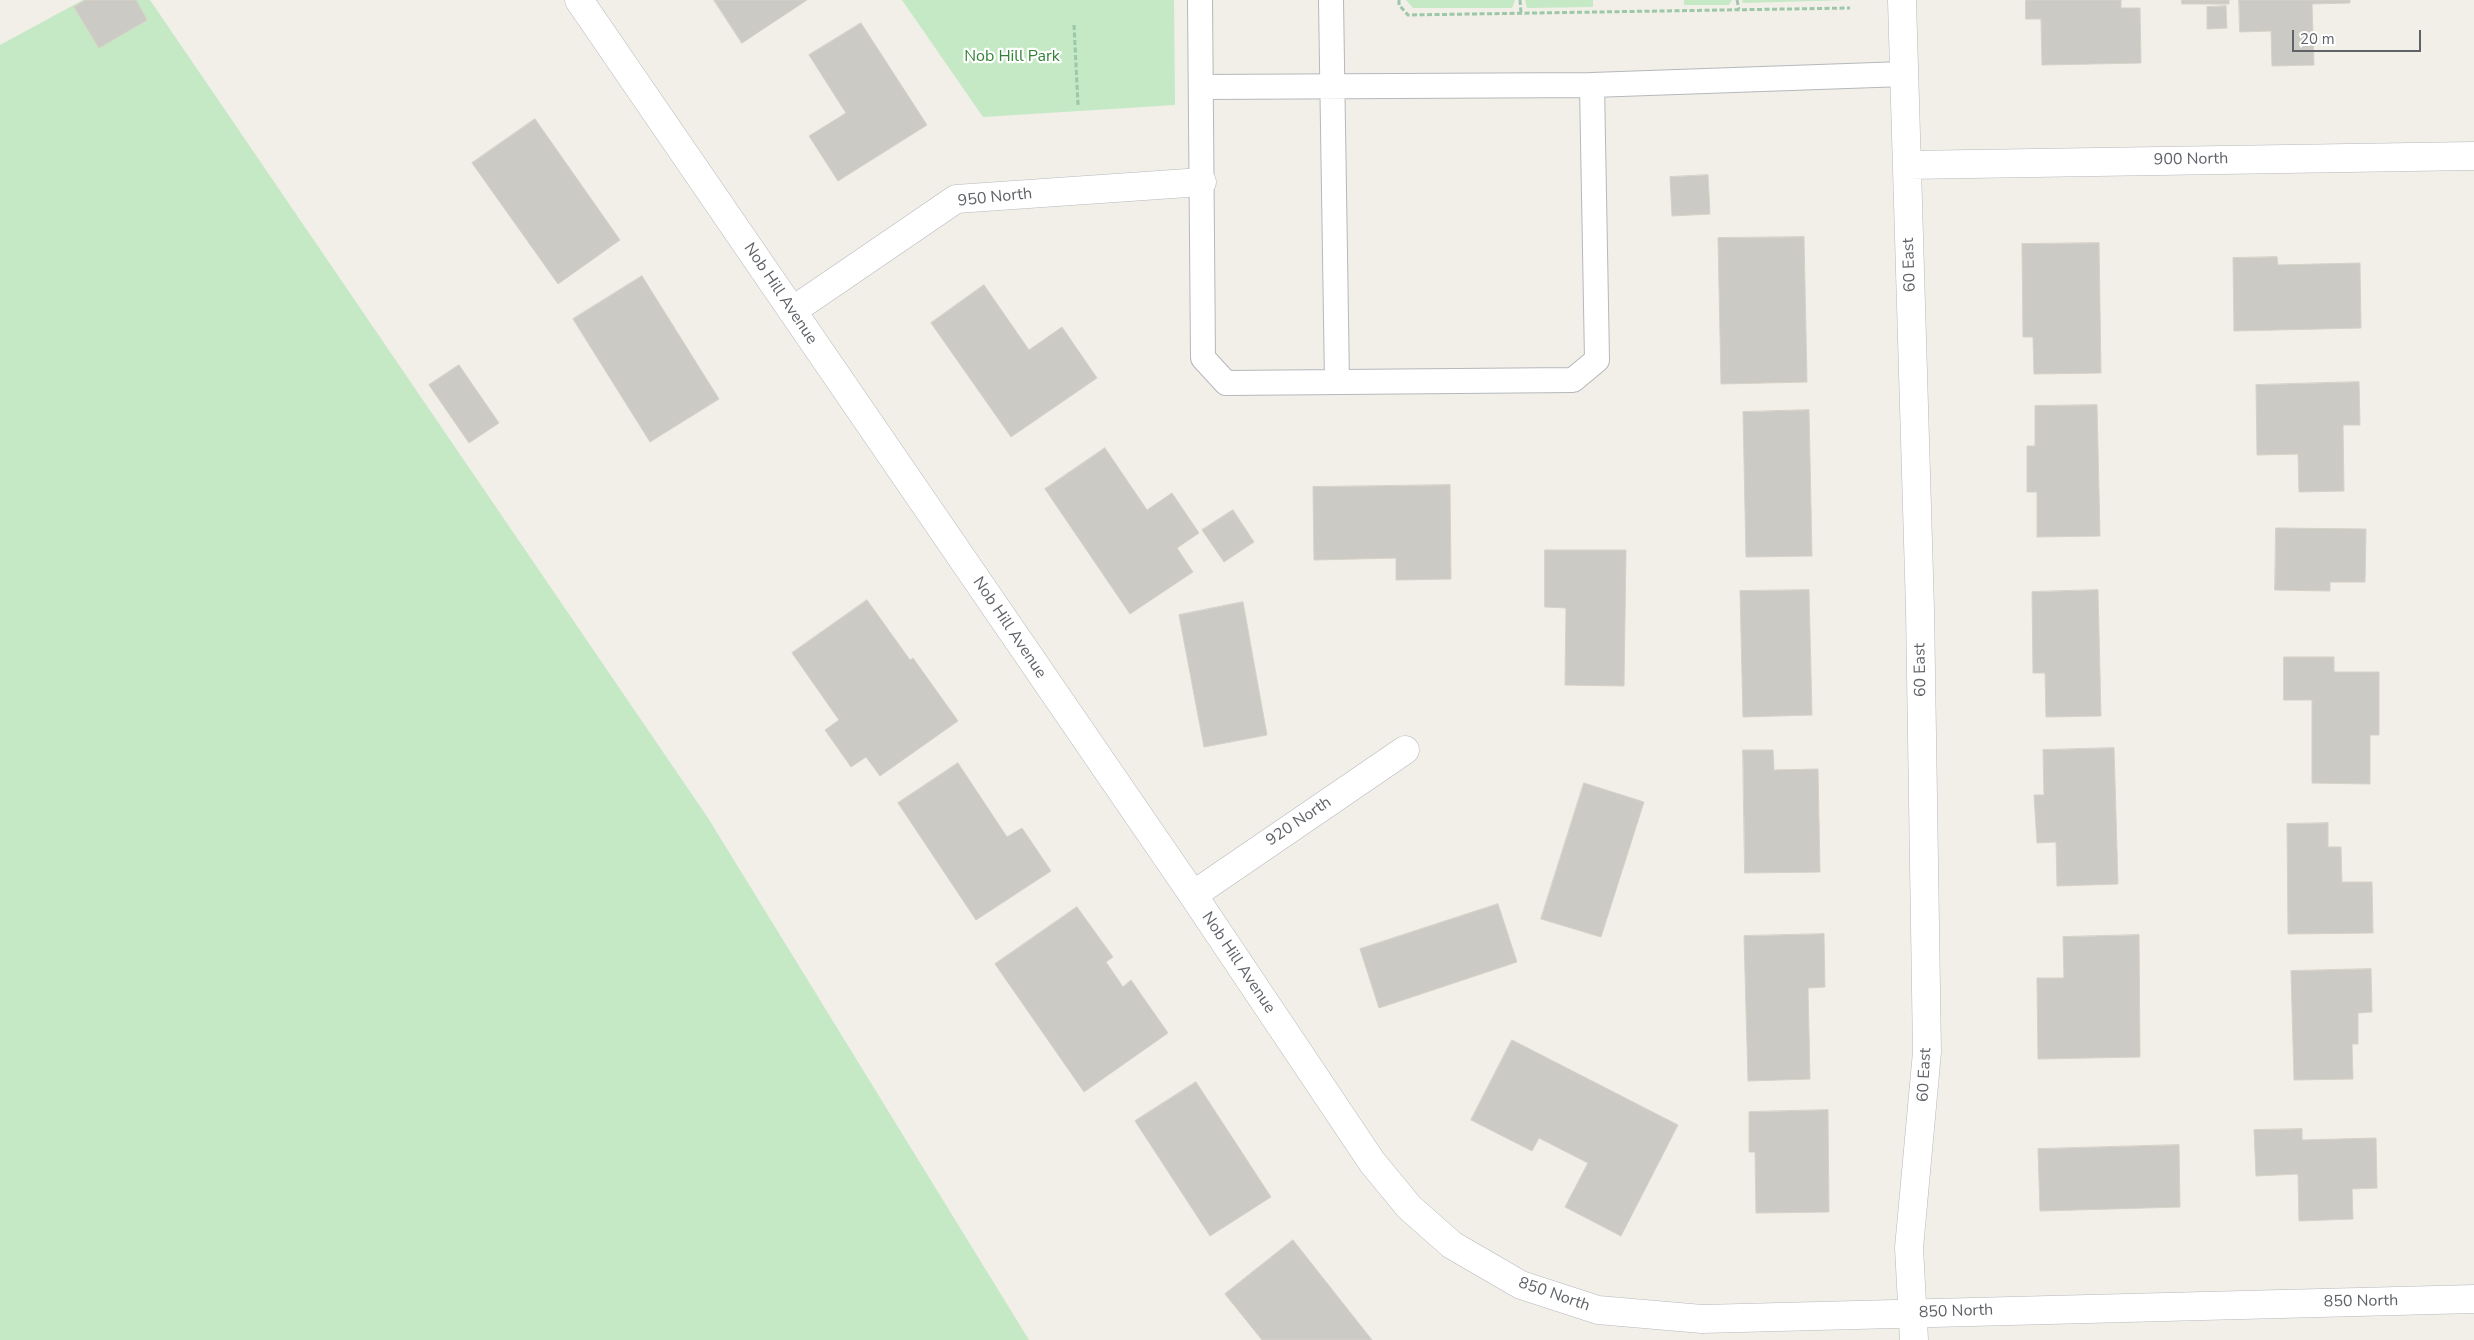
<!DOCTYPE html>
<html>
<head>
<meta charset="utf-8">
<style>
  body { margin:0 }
  #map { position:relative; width:2474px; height:1340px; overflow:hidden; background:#f1efe8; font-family:"Nunito Sans",sans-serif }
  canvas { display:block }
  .scale { position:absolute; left:2292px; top:30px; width:129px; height:22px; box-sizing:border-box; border:2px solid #5f6368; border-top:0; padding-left:6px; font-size:15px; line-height:18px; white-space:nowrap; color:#5f6368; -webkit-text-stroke:4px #fff; paint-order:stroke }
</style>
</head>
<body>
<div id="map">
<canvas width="2474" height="1340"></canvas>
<div class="scale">20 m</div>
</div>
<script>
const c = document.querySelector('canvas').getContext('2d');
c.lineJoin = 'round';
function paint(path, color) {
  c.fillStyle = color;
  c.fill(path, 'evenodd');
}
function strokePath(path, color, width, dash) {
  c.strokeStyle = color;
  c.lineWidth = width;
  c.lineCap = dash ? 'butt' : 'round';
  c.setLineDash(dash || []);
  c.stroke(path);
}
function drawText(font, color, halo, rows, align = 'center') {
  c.font = font + ' "Nunito Sans",sans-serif';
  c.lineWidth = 4.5;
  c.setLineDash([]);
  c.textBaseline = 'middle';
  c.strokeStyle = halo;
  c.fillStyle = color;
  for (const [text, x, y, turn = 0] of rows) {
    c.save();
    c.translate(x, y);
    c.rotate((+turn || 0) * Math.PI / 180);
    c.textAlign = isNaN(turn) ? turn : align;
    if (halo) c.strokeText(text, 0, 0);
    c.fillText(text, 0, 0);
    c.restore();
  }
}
const green = new Path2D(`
  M83 0H150L708 818 1029 1340H0V45Z
  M902 0H1174L1175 105 983 117Z
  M1406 0H1515L1512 8H1413Z
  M1525 0H1593V7L1527 8Z
  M1684 0H1732L1729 5H1684Z
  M1742 0H1848L1743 3Z`);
const building = new Path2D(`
  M86 0H136L147 20 99 48 74 7Z
  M714 0H807L742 43Z
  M2026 0H2121V8H2140L2141 63 2042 65 2041 19H2026Z
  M2182 0H2229V4H2182Z
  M2239 0H2350V3L2312 4 2314 65 2272 66 2271 31 2240 32Z
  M2226 6 2227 28 2207 29V7Z
  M861 23 927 125 838 181 809 136 846 113 809 55Z
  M535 119 620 240 558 284 472 163Z
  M1708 175 1710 214 1672 216 1670 177Z
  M1804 237 1807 382 1721 384 1718 238Z
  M2099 243 2101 373 2034 374 2033 337H2023L2022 244Z
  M2277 257 2278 265 2360 263 2361 328 2234 331 2233 258Z
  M642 276 719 399 650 442 573 319Z
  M984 285 1029 350 1062 327 1097 378 1011 437 931 323Z
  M459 365 499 423 469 443 429 385Z
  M2359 382 2360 425H2343L2344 491 2299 492 2298 454 2257 455 2256 385Z
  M2097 405 2100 536 2037 537V492H2027V446H2035V406Z
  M1809 410 1812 556 1746 557 1743 412Z
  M1105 448 1147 510 1172 493 1199 533 1177 548 1193 572 1130 614 1045 489Z
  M1450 485 1451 579 1396 580V558L1314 560 1313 487Z
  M1233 510 1254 542 1224 562 1202 530Z
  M2276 528 2366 529 2365 582H2330V591L2275 590Z
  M1545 550H1626L1624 686 1565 685 1566 608 1545 607Z
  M1809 590 1812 715 1743 717 1740 591Z
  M2098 590 2101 716 2046 717 2045 673H2033L2032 592Z
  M867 600 910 660 913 658 958 721 880 776 866 757 851 767 825 730 839 720 792 653Z
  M1243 602 1267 735 1204 747 1179 615Z
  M2284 657H2334V672H2379V735H2370V784L2312 783V700H2284Z
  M2114 748 2118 884 2057 886 2056 842 2037 843 2034 795H2044L2043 750Z
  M1743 750H1773L1774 770 1818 769 1820 872 1745 873Z
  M958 763 1007 837 1022 828 1051 871 976 920 898 803Z
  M1584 783 1644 802 1601 937 1541 919Z
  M2328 823V847H2341L2342 882H2372L2373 933 2288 934 2287 824Z
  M1498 904 1517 962 1379 1008 1360 949Z
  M1077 907 1113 957 1106 962 1123 987 1131 980 1168 1033 1084 1092 995 964Z
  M1824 934 1825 987 1808 988 1810 1079 1748 1081 1744 936Z
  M2139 935 2140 1057 2038 1059 2037 978H2064L2063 937Z
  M2371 969 2372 1012 2358 1013V1044H2352L2353 1079 2294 1080 2291 971Z
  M1512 1040 1678 1125 1621 1236 1565 1207 1588 1163 1539 1138 1532 1151 1471 1120Z
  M1196 1082 1271 1197 1210 1236 1135 1121Z
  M1828 1110 1829 1212 1756 1213 1755 1152H1749V1112Z
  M2302 1129V1140L2376 1138 2377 1188 2352 1189 2353 1219 2299 1221 2298 1174 2256 1176 2254 1130Z
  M2179 1145 2180 1207 2040 1211 2038 1149Z
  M1293 1240 1372 1340H1262L1225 1294Z`);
const path = new Path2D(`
  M1399 0V5L1408 15 1850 8
  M1520 0 1521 13
  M1737 0 1739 9
  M1074 25 1078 105`);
const lane = new Path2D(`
  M1200 0 1203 358 1226 383 1573 380 1597 360 1592 85 1904 74
  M1331 0 1337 382
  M1201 87 1592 85`);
const street = new Path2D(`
  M579 0 1193 895 1372 1162 1409 1207 1452 1245 1521 1285 1598 1310 1702 1319 2474 1299
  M1902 0 1920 609 1927 1052 1909 1248 1914 1340
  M1908 165 2474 156
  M792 311 956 199 1202 182
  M1193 895 1405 750`);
const parkNames = [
  ["Nob Hill Park",1012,57]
];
const streetNames = [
  ["900 North",2191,160,-1],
  ["950 North",995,198,-6],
  ["60 East",1910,265,-92],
  ["Nob Hill Avenue",780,294,56],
  ["Nob Hill Avenue",1009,628,56],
  ["60 East",1921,670,-91],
  ["920 North",1299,822,-34],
  ["Nob Hill Avenue",1238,963,56],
  ["60 East",1925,1075,-87],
  ["850 North",1554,1295,19],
  ["850 North",2361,1302,-1],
  ["850 North",1956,1312,-2]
];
paint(green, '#c5e8c5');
paint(building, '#cccac5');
strokePath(building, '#d6d1c6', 1);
strokePath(lane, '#b5b8bc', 26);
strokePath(street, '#b5b8bc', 29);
strokePath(path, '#9cc7a9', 3, [5, 2.5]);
strokePath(lane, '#fff', 24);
strokePath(street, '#fff', 28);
drawText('16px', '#348238', '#fff', parkNames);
drawText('16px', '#5f6368', '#fff', streetNames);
</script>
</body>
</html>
